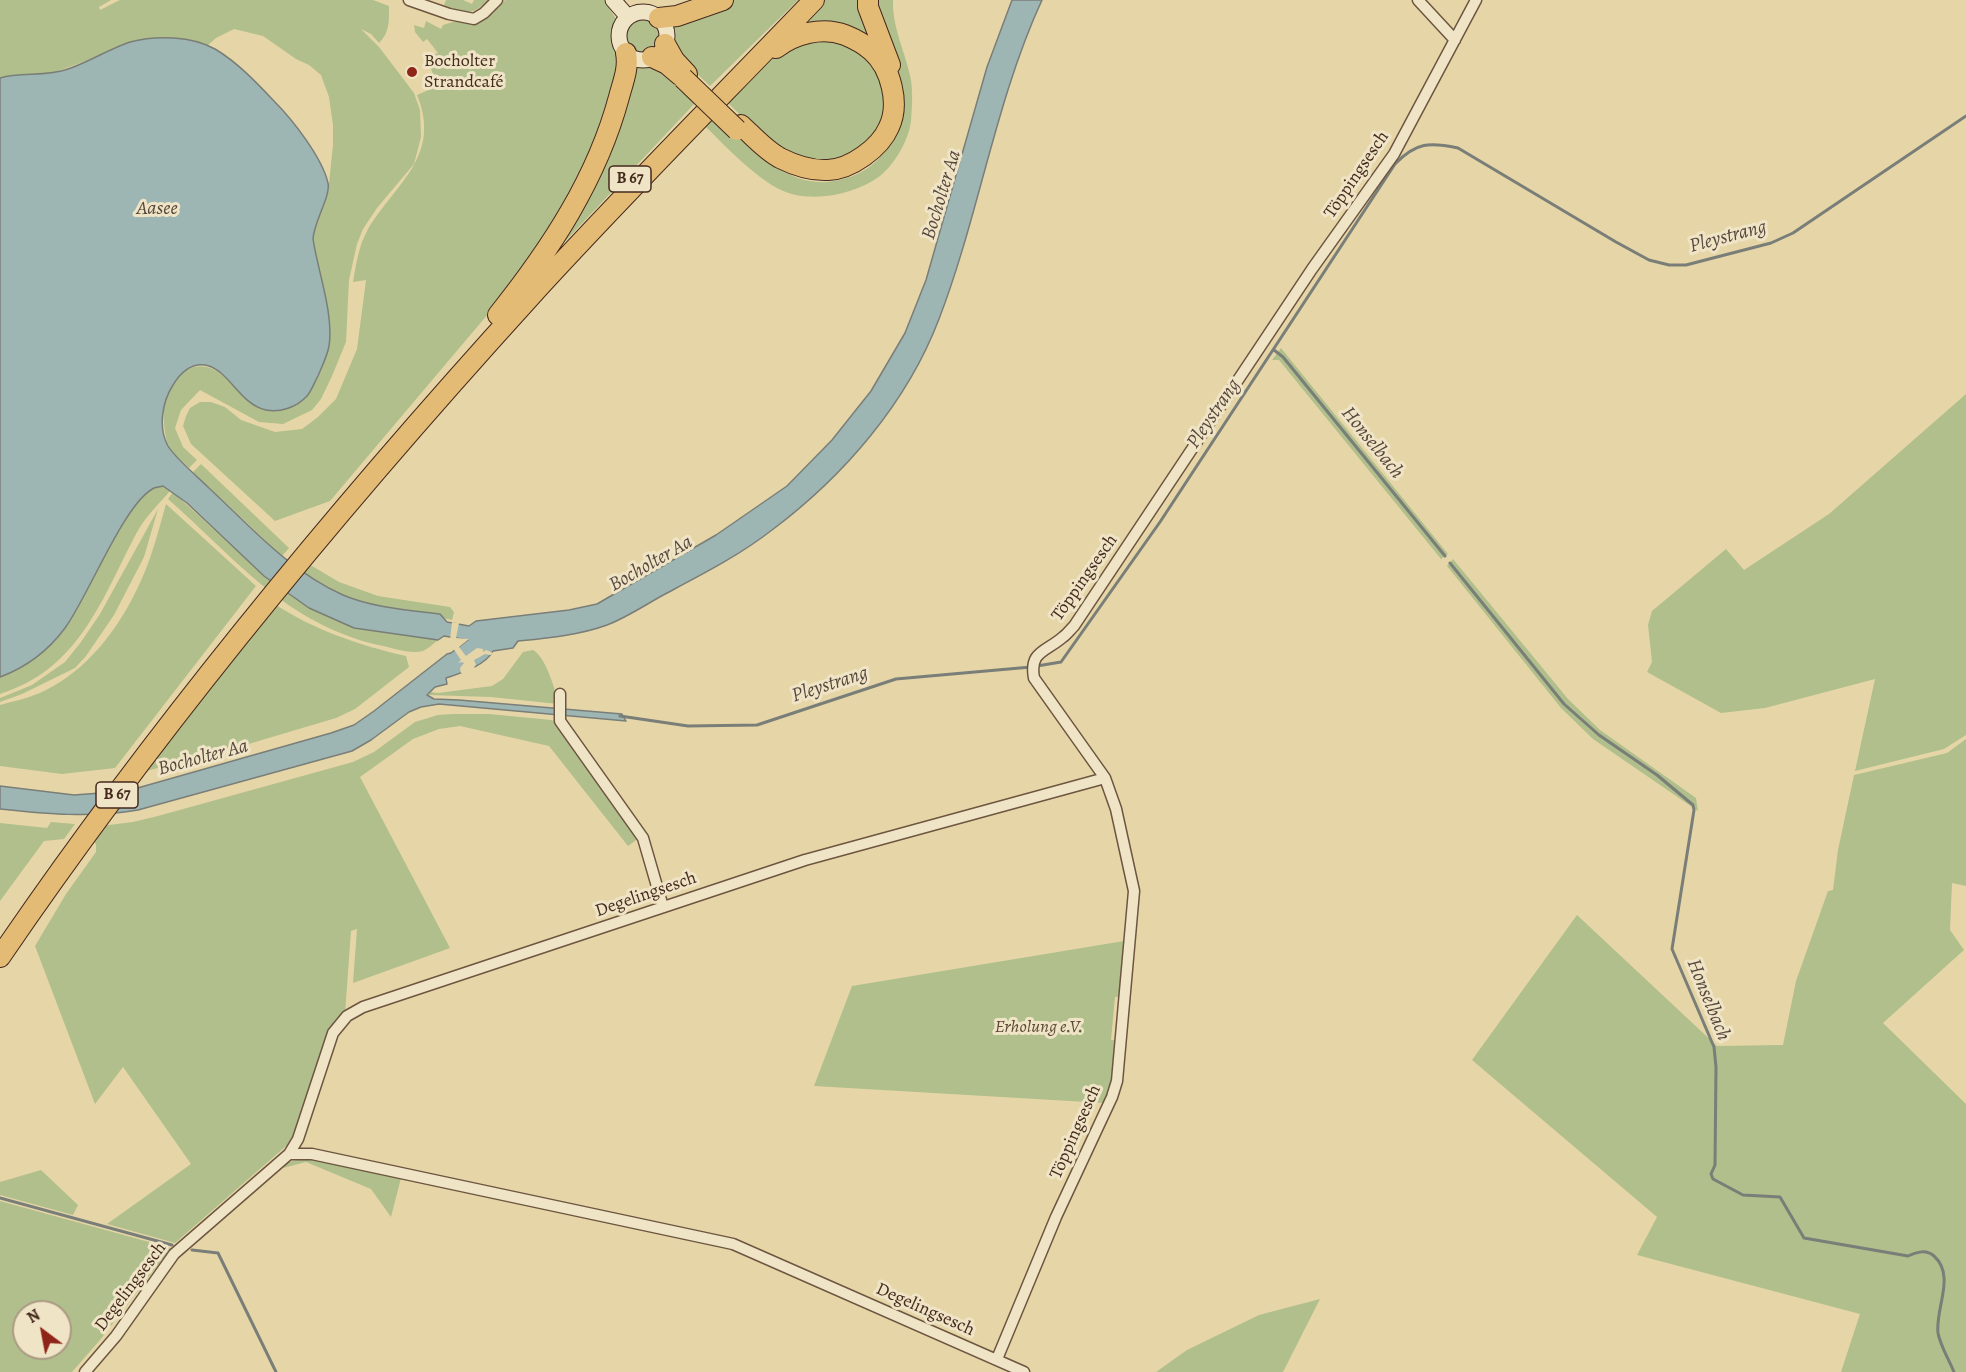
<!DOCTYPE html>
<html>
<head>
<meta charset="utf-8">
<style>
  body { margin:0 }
  #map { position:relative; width:1966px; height:1372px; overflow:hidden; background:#e6d6a7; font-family:Alegreya,serif }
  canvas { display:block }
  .north { position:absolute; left:12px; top:1300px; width:60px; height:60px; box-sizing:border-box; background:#efe4c6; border:2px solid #ab9a83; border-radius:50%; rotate:328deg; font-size:16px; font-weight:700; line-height:24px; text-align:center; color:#452a1e }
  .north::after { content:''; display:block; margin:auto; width:21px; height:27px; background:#8f2418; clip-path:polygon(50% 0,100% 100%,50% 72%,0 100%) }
</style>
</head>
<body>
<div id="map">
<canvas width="1966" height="1372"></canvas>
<div class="north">N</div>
</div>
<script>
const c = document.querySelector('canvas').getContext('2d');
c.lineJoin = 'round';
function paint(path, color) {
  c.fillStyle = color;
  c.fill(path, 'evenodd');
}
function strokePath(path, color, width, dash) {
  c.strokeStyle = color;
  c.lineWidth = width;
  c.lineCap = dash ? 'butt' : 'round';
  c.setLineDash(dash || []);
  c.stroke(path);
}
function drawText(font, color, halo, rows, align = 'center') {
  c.font = font + ' Alegreya,serif';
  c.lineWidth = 6;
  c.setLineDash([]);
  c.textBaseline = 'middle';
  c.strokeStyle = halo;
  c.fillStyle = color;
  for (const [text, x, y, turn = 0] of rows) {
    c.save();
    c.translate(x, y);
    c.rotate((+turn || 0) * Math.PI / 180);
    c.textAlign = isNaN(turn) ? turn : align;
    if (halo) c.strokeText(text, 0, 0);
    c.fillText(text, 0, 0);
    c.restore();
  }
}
const green = new Path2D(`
  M0 0H111L99 7 100 10 120 0H373L389 6C389 20 390 33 379 43L371 34 361 29 379 47 414 93 420 110 421 137 414 164 377 208 363 229 357 244 349 280 346 342 332 376 321 399 312 410 283 424 259 422 200 390 181 410 175 428 183 447 197 460 189 468C183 462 171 453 168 444 164 434 162 408 165 399 173 377 190 359 213 369 223 373 238 392 247 400L317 265 313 239V228L328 193 333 145V125L329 97 321 75 309 65 296 59 263 36 234 29 216 38 207 46C186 40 164 36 141 40L53 73 0 78Z
  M446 0H463L472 4 474 0H489C471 16 465 14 444 5Z
  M505 0H604L616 19 613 33 623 61 594 145 571 194 546 235 510 288 330 501 275 521 191 444 183 426 186 416 190 408 200 402H211L225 407 241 420 275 432 302 429 318 417 336 399 357 349 366 280 353 282C356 264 359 245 368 229 396 183 442 156 417 95L433 88 435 79 429 64 432 55 438 53 427 39 423 42 415 32 414 25 424 28 426 21 441 29 443 25 453 22 484 20Z
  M734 0H798L710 86 674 52 669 22Z
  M817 0H863L871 46 796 33Z
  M871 0H893C892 28 906 53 911 80 913 93 912 108 911 121 909 140 894 165 880 176 853 196 805 205 775 187 750 172 724 145 703 124L711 115C720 122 729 128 737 135 768 162 798 192 843 179 867 173 882 159 894 137Z
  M625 35a18 18 0 1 1 36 0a18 18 0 1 1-36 0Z
  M832 37 870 55 888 88 879 134 860 154 816 166 774 148 726 101 766 62 788 45Z
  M648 63 659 66 696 102 543 265 634 71 639 66Z
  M1281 348 1448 554 1441 559 1279 360H1272Z
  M1966 394V735L1944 749 1855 771 1875 679 1765 708 1721 713 1647 672 1652 662 1648 625 1652 611 1726 549 1744 570 1829 514Z
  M201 464 289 548 282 556 193 472Z
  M163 486 170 491C158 505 145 517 136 534 101 601 79 669 0 694V677C27 667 48 651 65 628 88 597 124 503 154 488 157 487 160 487 163 486Z
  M173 492 264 576 426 638 438 640C434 643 428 649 423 651 410 655 391 647 378 645 285 623 236 559 168 499Z
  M166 504 256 586 115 768 62 774 0 766V705C14 701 30 698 44 691 86 671 118 630 138 587 151 561 158 532 166 504Z
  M158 509 144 557 114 615 86 656 75 668 22 694 0 702V698L32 685 65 662 81 642 100 614Z
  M1453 559 1568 699 1600 730 1696 798 1698 811 1593 739 1561 708 1447 566Z
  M307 563 339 582 378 596 450 607 454 612 452 620 406 610 375 606 344 595 301 572Z
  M273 603C314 630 358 645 406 656L409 667 355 709 336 718 235 748 142 772Z
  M533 650C545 656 556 690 558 704L491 697 429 695 430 692 438 693 492 686 503 679 523 652Z
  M453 714H489L551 720 559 723 639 838 628 846 549 746 460 726 439 729 413 739 360 777 450 948 353 983 357 929 351 931 345 1014 293 1140 175 1243 107 1224 191 1164 123 1067 95 1104 35 946 66 894 96 852V844L91 838 101 826 133 822 158 816 353 762 374 752 415 722 438 715Z
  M1966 739V886L1952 883 1950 930 1964 950 1883 1023 1966 1104V1372H1841L1860 1314 1637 1255 1657 1217 1472 1060 1577 915 1717 1046 1783 1045 1796 981 1828 891 1833 890 1838 850 1854 775 1947 753Z
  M51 822 75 824 64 839 44 841 0 901V823L47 828Z
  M1124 941 1121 997H1115L1111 1040H1116L1111 1082 1104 1103 814 1086 852 986Z
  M310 1157 401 1178 391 1217 371 1189 306 1162 283 1168 288 1162Z
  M41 1170 78 1205 73 1215 0 1195V1182Z
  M0 1201 171 1248 100 1340 72 1372H0ZM24 1312H60V1348H24Z
  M1320 1299 1283 1372H1156L1187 1350 1259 1315Z`);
const water = new Path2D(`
  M1012 0H1042C995 102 979 215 939 319 907 403 844 476 772 530 740 555 703 574 667 593 648 603 628 617 607 625 580 635 548 638 518 641L513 648 493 651C485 666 461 673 446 678L447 684 435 687 427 695 434 699 459 700 622 714 626 721 439 704 421 707 409 712 371 740 352 751 138 810C92 818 46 814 0 809V786L74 795 127 791 331 733 354 725 374 711 447 654 451 653 468 640 444 636 438 640 354 628 309 608 264 576 187 503 163 486C160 487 157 487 154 488 124 503 88 597 65 628 48 651 27 667 0 677V78C22 72 46 77 68 69 89 62 109 49 130 42 156 35 192 36 215 49 237 62 256 82 273 100 292 119 322 157 328 183 331 196 314 221 313 239 318 272 334 314 329 346 327 357 322 366 318 376 314 383 312 390 307 396 297 407 280 413 266 410 240 404 230 373 209 366 192 361 181 372 173 385 162 402 158 428 168 446 175 458 198 477 209 488 251 527 289 571 343 595 374 608 407 610 440 614L447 622 469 626 476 621 569 610 597 604 716 535 787 486 832 440 871 391 905 333 926 280 987 67Z`);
const pier = new Path2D(`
  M452 622 459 623 456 638 469 639 459 647 466 656 477 648 483 649V652L486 650 493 653 491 655 485 654 474 660 476 665 474 667 476 669 466 674 461 673 460 668 464 663 462 662 458 663 461 660 453 648 462 641 450 640Z`);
const stream = new Path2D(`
  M1274 350 1283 357 1445 556
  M1450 563 1564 704 1599 735 1657 775 1693 805 1694 810 1672 949 1714 1047 1716 1067 1715 1165 1711 1174 1713 1179 1743 1195 1780 1197 1804 1238 1908 1256C1917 1252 1926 1249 1934 1256 1956 1276 1935 1308 1938 1333 1940 1345 1949 1360 1954 1372
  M1037 666 1061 662 1160 522 1395 164C1416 142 1430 142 1458 148L1616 242 1649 260 1669 265H1686L1771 243 1793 233 1966 116
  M620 716 688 726 757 725 896 679 1031 667
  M0 1198 172 1245
  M192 1250 218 1253 276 1372`);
const street = new Path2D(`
  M409 0 449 14 474 19 484 13 497 0
  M1418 0 1455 40
  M560 694V721L643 838 663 907
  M289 1154H312L733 1244 1024 1372
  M997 1359 1056 1217 1112 1097 1117 1081 1134 891 1116 809 1105 778 1034 678C1029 651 1046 652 1063 637 1067 634 1070 630 1074 626L1312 269 1394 154 1476 0
  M85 1372 116 1336 174 1254 289 1154 298 1139 333 1033 347 1016 363 1007 805 860 1105 778`);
const secondary = new Path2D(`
  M613 0 628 17
  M619 36a24 24 0 1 1 48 0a24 24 0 1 1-48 0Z`);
const highway = new Path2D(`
  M868 0V7L890 65
  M659 18 677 16 723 0
  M665 44 674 60 687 74
  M652 57 667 64 680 75
  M741 125C753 136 765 150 780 158 794 165 812 171 828 170 851 169 880 148 889 127 900 104 891 68 872 51 864 44 855 39 845 35 822 26 794 34 776 48
  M498 315C550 250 597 179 619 97 623 82 629 68 626 53
  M0 957C159 724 340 506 530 297 622 196 719 99 814 0`);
const highwayBridge = new Path2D(`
  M683 78 737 130`);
const markers = [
  [412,72,6,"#8f2418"]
];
const shields = [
  [630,179,42],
  [117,795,42]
];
const shieldNames = [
  ["B 67",630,179],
  ["B 67",117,795]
];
const poiNames = [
  ["Bocholter",424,62],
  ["Strandcafé",424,83]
];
const streetNames = [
  ["Töppingsesch",1357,175,-56],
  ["Töppingsesch",1085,578,-55],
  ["Degelingsesch",646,895,-19],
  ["Töppingsesch",1076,1132,-66],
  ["Degelingsesch",131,1287,-53],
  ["Degelingsesch",925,1310,24]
];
const parkNames = [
  ["Erholung e.V.",1039,1028]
];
const waterNames = [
  ["Bocholter Aa",942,195,-73],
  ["Aasee",157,209],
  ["Pleystrang",1728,237,-15],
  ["Pleystrang",1214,414,-56],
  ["Honselbach",1372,443,51],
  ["Bocholter Aa",651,564,-30],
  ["Pleystrang",830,685,-18],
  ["Bocholter Aa",203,758,-15],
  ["Honselbach",1708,1000,68]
];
paint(green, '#b0bf8b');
paint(water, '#9db6b4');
strokePath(water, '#7a7e78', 1.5);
paint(pier, '#e6d6a7');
strokePath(stream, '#7a7e78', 3);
strokePath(street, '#6d5540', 13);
strokePath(secondary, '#452a1e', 17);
strokePath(highway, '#452a1e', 22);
strokePath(street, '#efe4c6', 10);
strokePath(secondary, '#efe4c6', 15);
strokePath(highway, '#e3bb74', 20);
strokePath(highwayBridge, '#452a1e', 22, []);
strokePath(highwayBridge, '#e3bb74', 20);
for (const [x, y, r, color] of markers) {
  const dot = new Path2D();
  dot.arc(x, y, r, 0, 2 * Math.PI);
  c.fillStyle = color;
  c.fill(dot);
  strokePath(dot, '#efe4c6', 2);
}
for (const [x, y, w] of shields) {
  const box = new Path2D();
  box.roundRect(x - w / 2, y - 13, w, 26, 4.5);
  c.fillStyle = '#efe4c6';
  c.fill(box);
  strokePath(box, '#452a1e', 1.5);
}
drawText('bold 16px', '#452a1e', null, shieldNames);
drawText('18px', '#452a1e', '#efe4c6', poiNames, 'left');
drawText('18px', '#452a1e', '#efe4c6', streetNames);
drawText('italic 18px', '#5a4834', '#efe4c6', parkNames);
drawText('italic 20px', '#57463c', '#efe4c6', waterNames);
</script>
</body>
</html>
